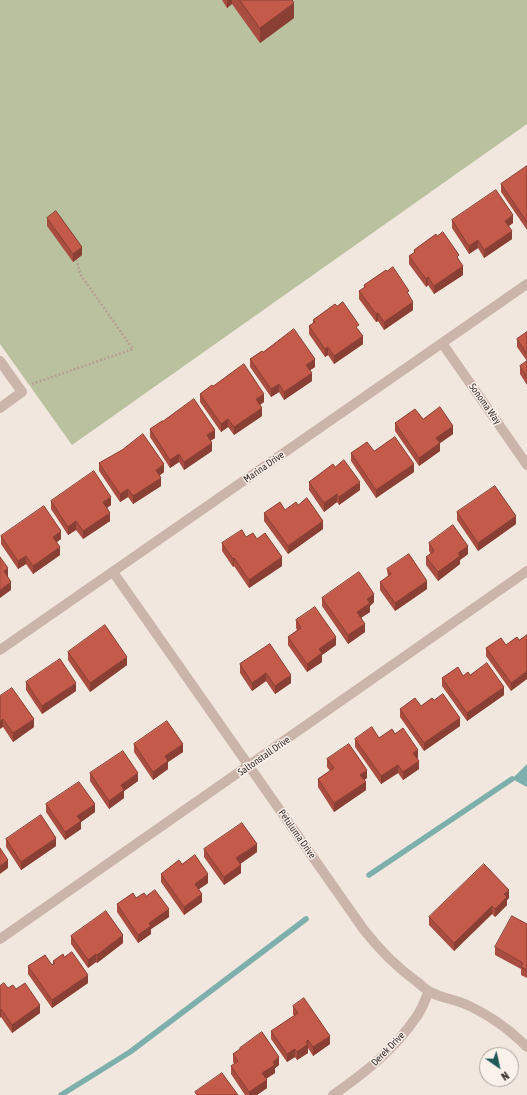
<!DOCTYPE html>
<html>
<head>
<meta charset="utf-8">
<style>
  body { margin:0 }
  #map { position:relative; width:527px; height:1095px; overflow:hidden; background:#f2e7de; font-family:"Asap Condensed",sans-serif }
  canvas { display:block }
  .north { position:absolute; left:479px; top:1047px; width:40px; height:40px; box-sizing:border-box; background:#faf1eb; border:1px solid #aca29d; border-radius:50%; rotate:146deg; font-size:11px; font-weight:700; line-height:16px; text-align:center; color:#382c29 }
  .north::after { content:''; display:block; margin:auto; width:14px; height:18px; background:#1f5957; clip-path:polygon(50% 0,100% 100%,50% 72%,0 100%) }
</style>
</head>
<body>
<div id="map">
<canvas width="527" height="1095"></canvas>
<div class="north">N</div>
</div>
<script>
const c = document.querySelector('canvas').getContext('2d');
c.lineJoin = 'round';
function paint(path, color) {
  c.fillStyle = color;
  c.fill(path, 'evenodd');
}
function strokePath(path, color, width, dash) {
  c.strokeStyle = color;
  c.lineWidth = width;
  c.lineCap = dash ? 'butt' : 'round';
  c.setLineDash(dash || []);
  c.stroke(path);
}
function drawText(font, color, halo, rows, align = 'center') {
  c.font = font + ' "Asap Condensed",sans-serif';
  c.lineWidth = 3;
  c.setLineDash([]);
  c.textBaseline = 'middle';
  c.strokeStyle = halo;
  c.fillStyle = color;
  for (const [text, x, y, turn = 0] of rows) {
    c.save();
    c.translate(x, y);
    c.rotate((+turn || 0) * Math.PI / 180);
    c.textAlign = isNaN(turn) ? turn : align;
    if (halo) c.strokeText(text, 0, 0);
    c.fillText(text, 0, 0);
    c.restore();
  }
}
const green = new Path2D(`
  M0 0H527V124L72 445 0 344Z`);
const water = new Path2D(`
  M527 764V787L512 779Z`);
const stream = new Path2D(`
  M369 875 512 779
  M61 1095 130 1052 306 919`);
const path = new Path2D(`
  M32 384 133 349 80 274 77 260`);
const lane = new Path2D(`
  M0 361 22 392 0 408`);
const street = new Path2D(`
  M442 343 527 465
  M113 572 364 930C379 949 395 966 416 981 420 984 425 989 430 992 441 998 453 999 465 1004 488 1014 509 1029 527 1047
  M0 650 527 284
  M0 939 527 571
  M333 1095C366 1072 394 1050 417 1016 422 1009 425 1000 429 991`);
const wall = new Path2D(`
  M222 0H292L294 18 260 43 232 4 227 8Z
  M527 166V230L501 192V184Z
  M47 218 82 255 73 262 47 226Z
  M452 220 513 223 508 226 512 239 484 258 478 248 469 254 452 228Z
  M414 250 459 260 463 275 434 294 428 285 426 287 409 264V256L414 253Z
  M364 285 409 296 413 310 384 330 378 321 376 322 359 299V291L364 288Z
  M313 320 359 330 363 344 334 364 328 355 325 357 309 334V326L313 323Z
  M527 332V385L520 374V366L527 361 517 347V339Z
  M263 352 315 367 310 370 312 381 284 400 279 392 271 397 250 367V359Z
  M213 386 264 402 260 405 262 416 234 435 228 427 221 432 200 402V394Z
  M423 419 453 434 440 443V451L419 466 395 431V423Z
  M163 421 215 438 210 441 212 451 184 470 179 462 170 468 150 437V429Z
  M374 451 414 472 376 498 351 461V453Z
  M99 463 164 472 159 476 161 486 133 504 128 497 120 502 99 471Z
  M335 467 360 490 339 505 337 502 324 512 309 490V482Z
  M51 501 111 505 107 508 110 521 83 539 76 530 68 535 51 509Z
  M298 505 323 529 288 554 264 521V513L285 510Z
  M457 512 516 524 478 551 457 520Z
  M1 536 61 539 57 542 60 555 33 574 26 564 18 569 1 544Z
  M246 537 257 539 282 566 249 588 234 566 233 567 222 551V543Z
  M429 543 468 554 460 560V564L438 581 426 565V557L431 554 429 551Z
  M387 569 427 589 395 611 380 590V582L388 577Z
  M322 598 374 602 370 606V612L361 618 365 632 348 644 322 606Z
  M296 620 336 645 322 655V662L307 672 288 645V637L297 630 296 628Z
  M517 637 511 691 486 656V648L506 645Z
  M270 644 291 683 275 694 266 681 252 691 240 673V664Z
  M68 652 127 665 90 692 68 660Z
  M470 675 504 695 467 721 442 686V678Z
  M26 682 76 691 42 714 26 690Z
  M0 696 34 727 13 742 3 727Z
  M421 706 460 726 424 751 400 717V709Z
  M395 734 418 758 417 759 419 769 403 780 398 773 381 784 355 747V739L379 738Z
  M134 744 183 752 168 762V769L153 780 134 752Z
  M327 759 367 778 364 780 366 790 334 812 318 787V779L330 771 327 767Z
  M90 773 138 781 124 791V798L109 809 90 781Z
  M46 804 95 812 81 822V829L65 840 46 812Z
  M6 839 56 846 21 870 6 847Z
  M204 849 257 852 240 864 241 873 224 885 204 857Z
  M182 864 208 883 199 889 202 902 184 915 161 882V874Z
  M146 896 169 917 151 929V934L138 943 117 912V904L136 898Z
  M509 898 507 900V905L495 917 492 914 454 951 429 925V917Z
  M527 924V978L521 975V969L495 955V947Z
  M71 936 123 943 97 963 96 962 88 968 71 944Z
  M53 961 88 983 52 1008 28 974V966L52 965 53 964Z
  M0 986 8 988 16 989 40 1013 12 1033 1 1017Z
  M293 1006 330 1044 313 1056 308 1048V1053L297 1060 295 1057 287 1062 271 1039V1031L294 1016 293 1014Z
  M240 1048 279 1065 275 1068V1073L266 1079 267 1088 257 1095H245L231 1074V1066L234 1064 233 1062V1054L240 1050Z`);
const shadedWall = new Path2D(`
  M227 0H232V4L227 8Z
  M294 3V18L260 43V28Z
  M513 215V223L505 229V221Z
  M512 231V239L484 258V250Z
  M478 240V248L469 254V246Z
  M82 247V255L73 262V254Z
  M463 266V275L434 294V286Z
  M428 277V285L426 287V279Z
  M413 302V310L384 330V322Z
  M378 313V321L376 322V314Z
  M363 336V344L334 364V356Z
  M328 347V355L325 357V349Z
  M315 359V367L306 373V365Z
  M312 373V381L284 400V392Z
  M279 384V392L271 397V389Z
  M264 394V402L256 407V399Z
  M262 408V416L234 435V427Z
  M228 419V427L221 432V424Z
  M453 426V434L436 446V438Z
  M215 430V438L207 443V435Z
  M212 443V451L184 470V462Z
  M440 443V451L419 466V458Z
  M179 454V462L170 468V460Z
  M164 464V472L156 478V470Z
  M414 464V472L376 498V490Z
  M161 478V486L133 504V496Z
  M360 482V490L339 505V497Z
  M128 489V497L120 502V494Z
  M337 494V502L324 512V503Z
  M111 497V505L103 510V502Z
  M110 513V521L83 539V531Z
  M516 516V524L478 551V543Z
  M76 521V530L68 535V527Z
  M323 521V529L288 554V546Z
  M61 531V539L53 545V537Z
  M468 546V554L460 560V564L438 581V572L458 553Z
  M60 547V555L33 574V566Z
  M26 556V564L18 569V561Z
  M282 557V566L249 588V580Z
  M234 558V566L233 567V559Z
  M8 568V576L4 579V571Z
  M427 581V589L395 611V603Z
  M11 582V590L0 598V590Z
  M374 594V602L370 606V612L357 620V612L367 599Z
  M365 624V632L348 644V635Z
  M336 637V645L322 655V662L307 672V664L319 649Z
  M127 657V665L90 692V683Z
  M527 671V679L511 691V683Z
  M266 673V681L252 691V683Z
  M291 675V683L275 694V686Z
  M76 683V691L42 714V706Z
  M504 687V695L467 721V713Z
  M460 718V726L424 751V743Z
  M3 719V727L0 729V721Z
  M34 719V727L13 742V733Z
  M183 744V752L168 762V769L153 780V772L165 756Z
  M418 750V758L413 762V753Z
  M419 761V769L403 780V772Z
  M398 765V773L381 784V776Z
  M367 770V778L360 783V775Z
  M138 773V781L124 791V798L109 809V801L121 785Z
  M366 782V790L334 812V803Z
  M95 804V812L81 822V829L65 840V832L77 816Z
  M56 838V846L21 870V862Z
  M257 844V852L236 867V858Z
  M8 860V868L0 874V866Z
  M241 865V873L224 885V877Z
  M208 874V883L195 892V884Z
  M509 890V898L507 900V905L495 917V909L504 894Z
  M202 894V902L184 915V907Z
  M492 906V914L454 951V943Z
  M169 909V917L151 929V934L138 943V935L149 923Z
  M123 935V943L97 963V955Z
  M96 954V962L88 968V960Z
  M88 975V983L52 1008V1000Z
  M40 1005V1013L12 1033V1025Z
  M1 1009V1017L0 1018V1010Z
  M330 1036V1044L313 1056V1047Z
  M308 1040V1053L297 1060V1052L306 1042Z
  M295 1049V1057L287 1062V1054Z
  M279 1057V1065L275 1068V1073L262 1081V1073L273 1062Z
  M267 1080V1088L257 1095H249V1092Z`);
const building = new Path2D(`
  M240 0H292L294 3 260 28Z
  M527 166V222L501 184Z
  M496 190 513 215 505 221 512 231 484 250 478 240 469 246 452 220Z
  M56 211 82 247 73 254 47 218Z
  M443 232 459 255 457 257 463 266 434 286 428 277 426 279 409 256 415 252 414 250 436 234 437 236Z
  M393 267 409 291 407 292 413 302 384 322 378 313 376 314 359 291 365 287 364 285 386 270 387 271Z
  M343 302 359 325 356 327 363 336 334 356 328 347 325 349 309 326 315 322 313 320 335 304 337 306Z
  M294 329 315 359 306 365 312 373 284 392 279 384 271 389 250 359 262 351 263 352Z
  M527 332V354L517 339Z
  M527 361V377L520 366Z
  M244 364 264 394 256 399 262 408 234 427 228 419 221 424 200 394 212 385 213 386Z
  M194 399 215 430 207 435 212 443 184 462 179 454 170 460 150 429 162 421H163Z
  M440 407 453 426 436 438 440 443 419 458 395 423 415 409 423 419Z
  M143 434 164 464 156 470 161 478 133 496 128 489 120 494 99 463 122 450Z
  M395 437 414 464 376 490 351 453 367 442 374 451Z
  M344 460 360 482 339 497 337 494 324 503 309 482 333 464 335 467Z
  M94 471 111 497 103 502 110 513 83 531 76 521 68 527 51 501Z
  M495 486 516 516 478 543 457 512Z
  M307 498 323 521 288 546 264 513 280 502 285 510 296 502 298 505Z
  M44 506 61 531 53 537 60 547 33 566 26 556 18 561 1 536Z
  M453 525 468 546 458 553 460 556 438 572 426 557 434 551 429 543Z
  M242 530 246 537 253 533 257 539 265 533 282 557 249 580 234 558 233 559 222 543Z
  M409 554 427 581 395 603 380 582 391 574 387 569Z
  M0 557 8 568 4 571 11 582 0 590Z
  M359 572 374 594 367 599 370 603 357 612 365 624 348 635 322 598Z
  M315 607 336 637 319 649 322 653 307 664 288 637 301 628 296 620Z
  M105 625 127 657 90 683 68 652Z
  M527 635V671L511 683 486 648 501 638 506 645 517 637 519 640Z
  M270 644 291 675 275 686 266 673 252 683 240 664Z
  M60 659 76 683 42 706 26 682Z
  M487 663 504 687 467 713 442 678 458 667 463 676 468 672 470 675Z
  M12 688 34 719 13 733 3 719 0 721V696Z
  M443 694 460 718 424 743 400 709 415 698 421 706 432 698 434 700Z
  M167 721 183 744 165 756 168 761 153 772 134 744Z
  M372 727 379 738 392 729 395 734 403 728 418 750 413 753 419 761 403 772 398 765 381 776 355 739Z
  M349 744 367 770 360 775 366 782 334 803 318 779 334 768 327 759Z
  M123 751 138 773 121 785 124 790 109 801 90 773Z
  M79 782 95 804 77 816 81 821 65 832 46 804Z
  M41 815 56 838 21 862 6 839Z
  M242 823 257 844 236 858 241 865 224 877 204 849Z
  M0 848 8 860 0 866Z
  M195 855 208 874 195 884 202 894 184 907 161 874 179 860 182 864Z
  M484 864 509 890 504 894 507 897 495 909 492 906 454 943 429 917Z
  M155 890 169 909 149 923 151 926 138 935 117 904 133 893 136 898 144 893 146 896Z
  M106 911 123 935 97 955 96 954 88 960 71 936Z
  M512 916 527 924V970L521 967 523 963 495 947Z
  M72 952 88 975 52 1000 28 966 45 955 52 965 55 963 53 961 63 954 64 957Z
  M4 983 8 988 13 985 16 989 25 983 40 1005 12 1025 1 1009 0 1010V986Z
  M304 998 330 1036 313 1047 308 1040 306 1042 308 1044 297 1052 295 1049 287 1054 271 1031 298 1013 293 1006Z
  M262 1032 279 1057 273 1062 275 1065 262 1073 267 1080 249 1092 231 1066 238 1061 233 1054 240 1049V1048Z
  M222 1073 238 1095H197L195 1092Z`);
const streetNames = [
  ["Sonoma Way",485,404,55],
  ["Marina Drive",264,467,-35],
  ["Saltonstall Drive",264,756,-35],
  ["Petuluma Drive",297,834,55],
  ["Derek Drive",388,1049,-46]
];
paint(green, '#b9c19e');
paint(water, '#7dafac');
strokePath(stream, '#7dafac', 5.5);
strokePath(path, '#b69f94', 2.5, [2, 2]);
strokePath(lane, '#cbb5aa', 10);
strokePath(street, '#cbb5aa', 10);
paint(wall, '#a94d40');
paint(shadedWall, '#893f34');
paint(building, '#c45a4a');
strokePath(building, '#893f34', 1);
drawText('10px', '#382c29', '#faf1eb', streetNames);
</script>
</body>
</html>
